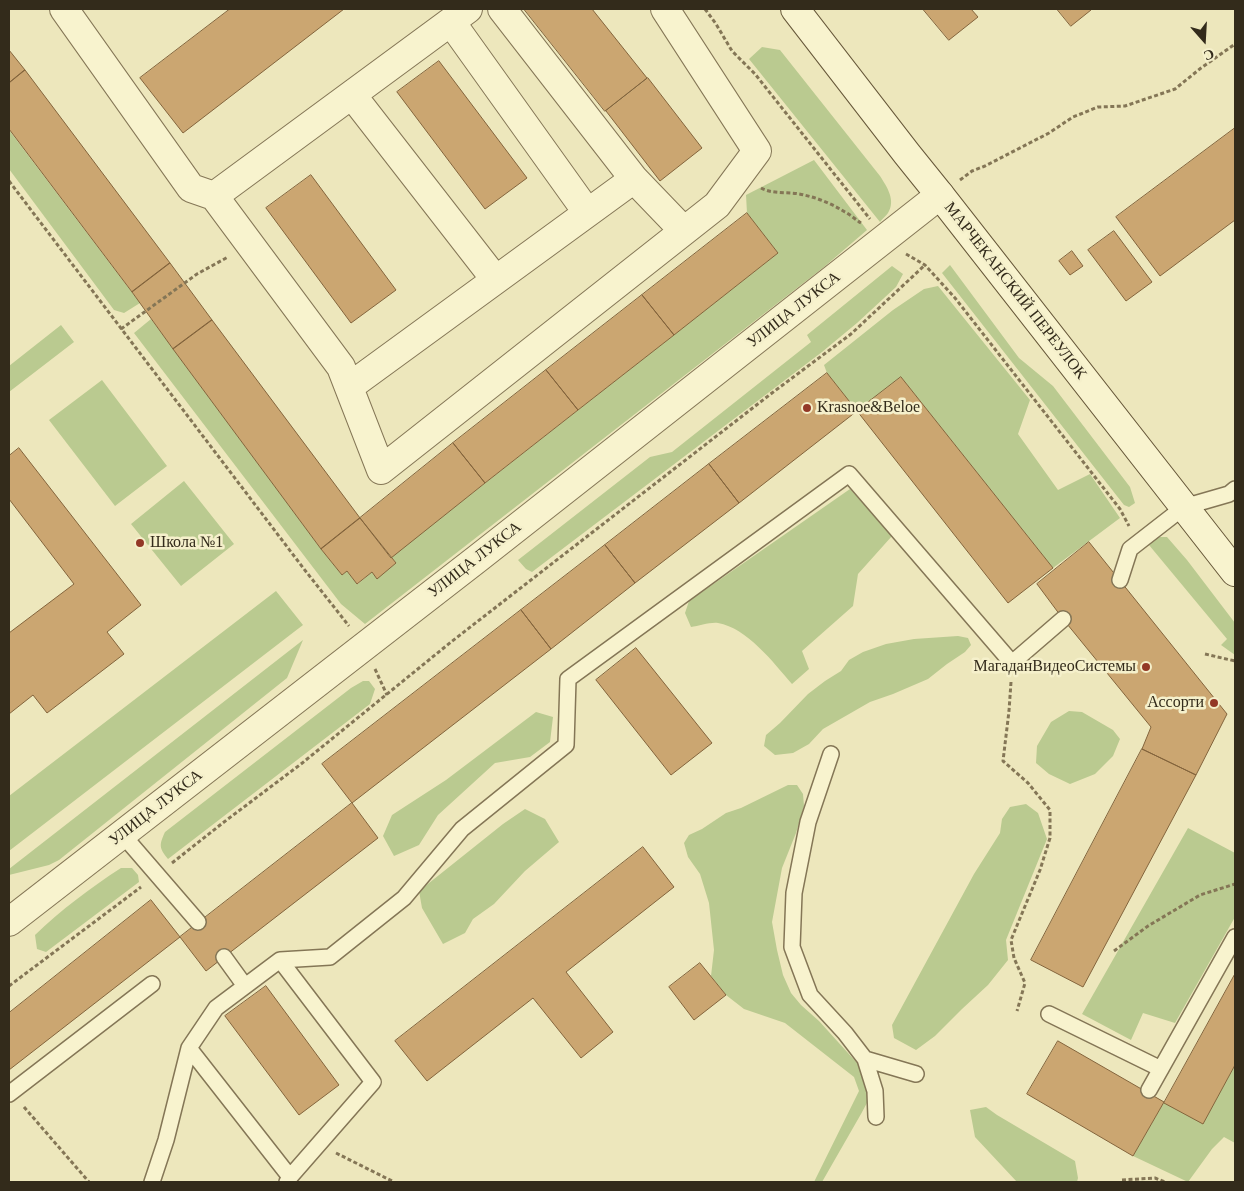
<!DOCTYPE html>
<html>
<head>
<meta charset="utf-8">
<style>
  body { margin:0 }
  #map { position:relative; width:1244px; height:1191px; overflow:hidden; background:#ede7bc; font-family:Georgia,serif }
  canvas { display:block }
  .frame { position:absolute; inset:0; border:10px solid #332b1b; pointer-events:none }
  .north { position:absolute; left:1179px; top:15px; width:50px; height:50px; -webkit-text-stroke:4px #f5f0cb; paint-order:stroke; rotate:161deg; font-size:14px; font-weight:700; line-height:20px; text-align:center; color:#332b1b }
  .north::after { content:''; display:block; margin:auto; width:18px; height:22px; background:#332b1b; clip-path:polygon(50% 0,100% 100%,50% 72%,0 100%) }
</style>
</head>
<body>
<div id="map">
<canvas width="1244" height="1191"></canvas>
<div class="frame"></div>
<div class="north">С</div>
</div>
<script>
const c = document.querySelector('canvas').getContext('2d');
c.lineJoin = 'round';
function paint(path, color) {
  c.fillStyle = color;
  c.fill(path, 'evenodd');
}
function strokePath(path, color, width, dash) {
  c.strokeStyle = color;
  c.lineWidth = width;
  c.lineCap = dash ? 'butt' : 'round';
  c.setLineDash(dash || []);
  c.stroke(path);
}
function drawText(font, color, halo, rows, align = 'center') {
  c.font = font + ' Georgia,serif';
  c.lineWidth = 5;
  c.setLineDash([]);
  c.textBaseline = 'middle';
  c.strokeStyle = halo;
  c.fillStyle = color;
  for (const [text, x, y, turn = 0] of rows) {
    c.save();
    c.translate(x, y);
    c.rotate((+turn || 0) * Math.PI / 180);
    c.textAlign = isNaN(turn) ? turn : align;
    if (halo) c.strokeText(text, 0, 0);
    c.fillText(text, 0, 0);
    c.restore();
  }
}
const green = new Path2D(`
  M762 47 780 50 880 176C887 187 896 200 888 213 886 216 882 219 880 222L749 59Z
  M9 130 140 303 124 313 114 310 9 169Z
  M814 160 867 230 824 267 365 624 341 604 134 333 151 319 321 549 342 575 347 571 358 584 372 572 377 578 396 563 391 557 778 253 747 213 746 195Z
  M950 265 1019 358 1053 386 1130 487 1135 503 1129 507 1124 505 942 273Z
  M892 266 903 274 896 287 857 323 822 352 532 572 526 569 518 560 650 457 672 452 811 342 807 335Z
  M938 286 1030 400 1018 434 1058 490 1090 474 1120 518 1053 568 901 377 857 411 827 373 824 365 893 310 924 289Z
  M61 325 74 342 9 392V366Z
  M102 380 167 466 115 506 49 420Z
  M184 481 234 544 181 586 131 524Z
  M850 489 892 536 858 574 853 606 802 651 809 669 792 684C773 662 747 628 718 623 710 622 699 626 691 627L685 613 689 601Z
  M1157 537H1167L1187 560 1235 623V655L1221 645 1227 639 1149 545Z
  M276 591 303 625 9 851V796Z
  M958 636 968 638 971 645 965 652 947 664 928 679 893 694 870 702 823 729 809 744 793 753 775 755 764 746 766 735 780 723 808 694 825 681 841 671 849 660 863 652 886 644 914 639Z
  M303 640 287 678 59 860 49 865 9 875V869Z
  M363 681H369L375 689 370 704 168 859C159 848 159 845 165 832L351 688Z
  M1069 711 1082 712 1113 730 1120 739 1113 756 1095 774 1070 784 1049 774 1036 763 1037 746 1051 722Z
  M536 712 553 717 550 742 530 757 495 763 438 815 419 845 394 856 383 836 392 815 446 780Z
  M788 785H797L803 794 804 806 796 833 782 868 772 922 777 950 783 975 791 993 801 1005 819 1021 858 1064 866 1075 871 1090 868 1101 861 1114 822 1182H814L859 1091 854 1077 785 1023 744 1009 726 995 711 976 714 950 709 903 700 874 688 857 684 843 689 835 702 829 726 813 741 808Z
  M1026 804 1038 813 1047 839 1006 940 1008 960 988 985 962 1009 935 1036 916 1050 894 1038 892 1025 974 874 1000 833 1002 819 1010 807Z
  M525 809 545 819 559 842 525 871 494 904 473 919 465 933 443 944 422 908 419 891 503 824Z
  M1188 828 1235 853V917L1175 1023 1143 1013 1131 1040 1082 1014Z
  M121 868H132L138 875 139 882 46 952 37 949 35 935C61 910 90 888 121 868Z
  M1235 1065V1143L1224 1137 1212 1149 1188 1182 1133 1156 1164 1102 1203 1123Z
  M986 1107 997 1115 1075 1161 1078 1178 1077 1182H1017L975 1137 970 1110Z`);
const building = new Path2D(`
  M230 9H344L183 133 140 78Z
  M524 9H592L647 78 605 111Z
  M923 9H971L978 17 949 40Z
  M1057 9H1090L1091 10 1071 26Z
  M9 50 25 70 9 83Z
  M439 61 527 178 485 209 397 92Z
  M25 70 170 263 132 292 9 129V83Z
  M648 78 702 148 660 181 606 111Z
  M1235 128V220L1160 276 1116 217Z
  M311 175 396 290 351 323 266 208Z
  M747 213 778 253 674 335 642 295Z
  M1114 231 1152 282 1126 301 1088 250Z
  M1072 251 1083 266 1070 275 1059 261Z
  M170 263 212 320 173 349 132 292Z
  M642 295 674 335 578 410 546 370Z
  M212 320 360 518 321 549 173 349Z
  M546 370 578 410 485 483 453 443Z
  M827 373 857 411 739 503 709 464Z
  M901 377 1053 568 1008 603 857 411Z
  M453 443 485 483 391 558 360 518Z
  M19 448 141 605 107 632 124 654 47 713 33 695 9 714V633L74 584 9 499V456Z
  M709 464 739 503 635 583 605 545Z
  M360 518 396 563 377 579 372 572 357 584 347 571 342 575 321 549Z
  M1089 542 1227 714 1196 775 1142 749 1151 727 1063 619 1037 584Z
  M605 545 635 583 551 649 521 610Z
  M521 610 551 649 352 803 322 764Z
  M636 648 712 743 671 775 596 680Z
  M1142 749 1196 775 1083 987 1031 960Z
  M352 803 378 838 206 971 180 937Z
  M643 847 674 887 566 972 613 1032 581 1058 533 998 427 1081 395 1041Z
  M151 900 180 937 9 1070V1013Z
  M700 963 726 995 694 1020 669 987Z
  M1235 974V1065L1203 1124 1164 1103Z
  M266 986 339 1085 299 1115 225 1016Z
  M1058 1041 1164 1102 1133 1156 1027 1094Z`);
const path = new Path2D(`
  M705 9 716 24 732 51 755 74 870 219
  M960 180 972 171 985 166 1049 133 1073 117 1098 107 1125 106 1175 89 1201 68 1235 44
  M9 181 304 569 349 626
  M761 188C774 195 790 191 804 195 818 198 832 204 845 212 851 215 856 220 861 223
  M906 254 925 265 955 298 1120 509 1129 526
  M121 329 197 274 228 257
  M1205 654 1235 661
  M375 669 387 695
  M1011 682 1009 711 1003 761 1028 783 1050 810V838L1040 870 1011 940 1014 958 1025 983 1017 1011
  M172 863 224 822 301 764 451 642 772 393 851 334 925 265
  M1114 951 1148 926 1200 895 1235 884
  M9 986 141 887
  M24 1107 89 1182
  M336 1153 394 1182
  M1122 1180 1155 1178 1165 1182`);
const lane = new Path2D(`
  M1120 580 1130 549 1184 507 1229 494 1235 489
  M831 754 808 822 794 893 792 947 810 995 845 1033 865 1059 875 1091 876 1117
  M122 834 198 922
  M224 957 245 986
  M280 960 330 957 404 898 462 829 566 745 568 679 849 474 1012 663 1063 619
  M1049 1014 1161 1069
  M189 1048 290 1177 287 1182
  M865 1059 916 1074
  M1149 1090 1235 937
  M9 1094 152 984
  M152 1182 166 1140 189 1048 216 1008 280 960 373 1082 290 1177`);
const street = new Path2D(`
  M64 9 191 188 214 196 468 9
  M502 9 634 179
  M451 22 587 212
  M352 95 495 279
  M214 196 341 367 381 470 717 205 757 151 665 9
  M349 387 634 179 684 231
  M9 922 477 559 940 195`);
const secondary = new Path2D(`
  M795 9 907 154 940 195 1235 572`);
const markers = [
  [807,408,5,"#933826"],
  [140,543,5,"#933826"],
  [1146,667,5,"#933826"],
  [1214,703,5,"#933826"]
];
const streetNames = [
  ["МАРЧЕКАНСКИЙ ПЕРЕУЛОК",1015,291,52],
  ["УЛИЦА ЛУКСА",794,310,-38],
  ["УЛИЦА ЛУКСА",475,560,-38],
  ["УЛИЦА ЛУКСА",156,808,-38]
];
const poiNames = [
  ["Krasnoe&Beloe",817,408],
  ["Школа №1",150,543],
  ["МагаданВидеоСистемы",1136,667,"right"],
  ["Ассорти",1204,703,"right"]
];
paint(green, '#baca90');
paint(building, '#cba671');
strokePath(building, '#83643c', 1);
strokePath(lane, '#847656', 18);
strokePath(street, '#847656', 30);
strokePath(secondary, '#665739', 30);
strokePath(path, '#847656', 3, [4, 2.5]);
strokePath(lane, '#f8f3ce', 15);
strokePath(street, '#f8f3ce', 28);
strokePath(secondary, '#f8f3ce', 28);
for (const [x, y, r, color] of markers) {
  const dot = new Path2D();
  dot.arc(x, y, r, 0, 2 * Math.PI);
  c.fillStyle = color;
  c.fill(dot);
  strokePath(dot, '#f5f0cb', 2);
}
drawText('16px', '#332b1b', '#f5f0cb', streetNames);
drawText('16px', '#332b1b', '#f5f0cb', poiNames, 'left');
</script>
</body>
</html>
